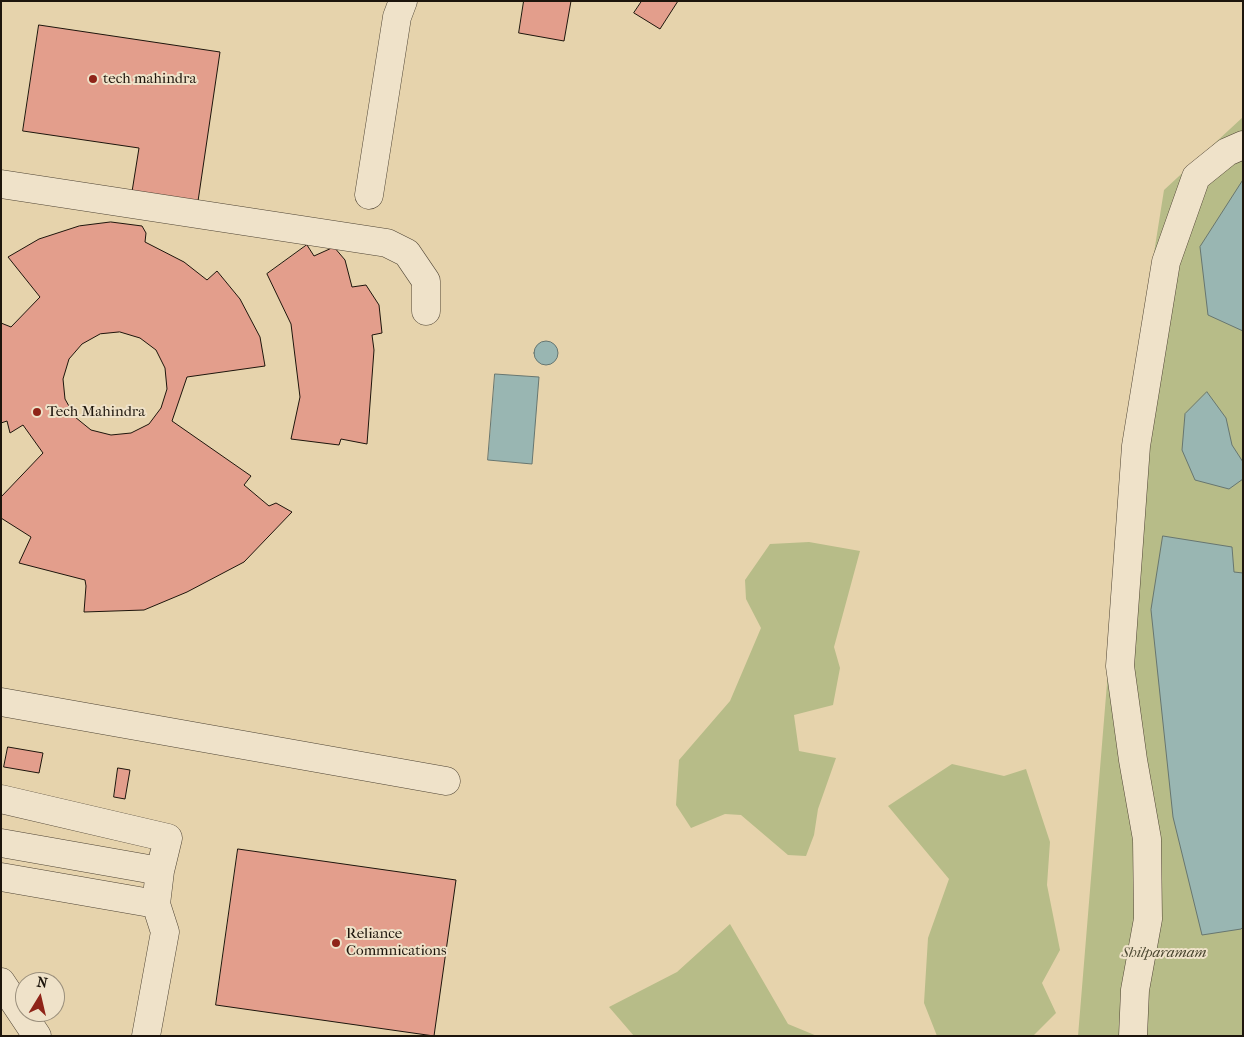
<!DOCTYPE html>
<html>
<head>
<meta charset="utf-8">
<style>
  body { margin:0 }
  #map { position:relative; width:1244px; height:1037px; overflow:hidden; background:#e6d3ac; font-family:"IM FELL French Canon",serif }
  canvas { display:block }
  .frame { position:absolute; inset:0; border:2px solid #1d150c; pointer-events:none }
  .north { position:absolute; left:15px; top:972px; width:50px; height:50px; box-sizing:border-box; background:#efe2c9; border:1px solid #9b907d; border-radius:50%; rotate:9deg; font-size:14px; font-weight:700; line-height:20px; text-align:center; color:#1d150c }
  .north::after { content:''; display:block; margin:auto; width:18px; height:22px; background:#8f2418; clip-path:polygon(50% 0,100% 100%,50% 72%,0 100%) }
</style>
</head>
<body>
<div id="map">
<canvas width="1244" height="1037"></canvas>
<div class="frame"></div>
<div class="north">N</div>
</div>
<script>
const c = document.querySelector('canvas').getContext('2d');
c.lineJoin = 'round';
function paint(path, color) {
  c.fillStyle = color;
  c.fill(path, 'evenodd');
}
function strokePath(path, color, width, dash) {
  c.strokeStyle = color;
  c.lineWidth = width;
  c.lineCap = dash ? 'butt' : 'round';
  c.setLineDash(dash || []);
  c.stroke(path);
}
function drawText(font, color, halo, rows, align = 'center') {
  c.font = font + ' "IM FELL French Canon",serif';
  c.lineWidth = 4;
  c.setLineDash([]);
  c.textBaseline = 'middle';
  c.strokeStyle = halo;
  c.fillStyle = color;
  for (const [text, x, y, turn = 0] of rows) {
    c.save();
    c.translate(x, y);
    c.rotate((+turn || 0) * Math.PI / 180);
    c.textAlign = isNaN(turn) ? turn : align;
    if (halo) c.strokeText(text, 0, 0);
    c.fillText(text, 0, 0);
    c.restore();
  }
}
const green = new Path2D(`
  M1243 117V1036H1078L1130 404 1164 190Z
  M809 542 860 551 834 647 840 668 833 705 794 715 799 751 836 758 818 809 814 835 806 856 788 855 741 815 725 814 691 828 676 805 679 760 730 701 761 628 746 599 745 580 770 544Z
  M952 764 1004 776 1026 769 1050 842 1047 885 1060 950 1042 983 1056 1013 1033 1036H937L924 1003 928 938 949 879 888 806Z
  M730 924 788 1024 817 1036H634L609 1007 677 972Z`);
const water = new Path2D(`
  M1243 180V331L1208 315 1200 247Z
  M534 353a12 12 0 1 1 24 0a12 12 0 1 1-24 0Z
  M495 374 539 377 532 464 488 460Z
  M1207 392 1226 418 1232 445 1243 462V479L1229 489 1195 480 1182 450 1185 414Z
  M1163 536 1232 547 1234 572 1243 573V927L1241 929 1202 935 1173 817 1151 610Z`);
const building = new Path2D(`
  M524 1H571L564 41 519 33Z
  M642 1H678L660 29 634 13Z
  M39 25 220 52 197 208 131 198 139 148 23 131Z
  M111 222 142 226 146 233 145 242 184 262 207 280 217 271 240 299 260 337 265 366 187 377 172 421 251 476 244 485 269 506 276 503 292 512 244 562 187 592 144 610 84 612 86 586 85 580 19 563 31 537 1 518V497L43 453 23 425 10 433 7 421 1 423V323L11 327 40 297 8 257 39 239 79 226ZM120 332 140 338 156 350 165 368 167 389 161 408 149 424 131 433 111 435 91 430 75 417 65 399 63 379 69 359 82 344 100 334Z
  M307 245 314 256 334 247 345 260 352 287 366 285 379 305 382 333 372 335 374 350 367 444 341 439 339 445 291 439 300 397 291 324 267 274Z
  M8 747 43 753 39 773 4 767Z
  M118 768 130 770 125 799 114 797Z
  M238 849 456 880 434 1036 216 1005Z`);
const minor = new Path2D(`
  M1 184 387 243 407 253 426 281V311
  M369 195 397 17 403 1
  M1 702 446 781
  M1 799 168 838 160 871 1 843
  M1 877 156 904 160 871
  M1 982 37 1036
  M146 1036 165 932 156 904
  M1133 1036 1135 990 1148 919 1147 839 1133 760 1120 666 1136 446 1166 262 1196 177 1227 152 1243 145`);
const markers = [
  [93,79,5,"#8f2418"],
  [37,412,5,"#8f2418"],
  [336,943,5,"#8f2418"]
];
const poiNames = [
  ["tech mahindra",103,79],
  ["Tech Mahindra",47,412],
  ["Reliance",346,934],
  ["Commnications",346,951]
];
const parkNames = [
  ["Shilparamam",1164,953]
];
paint(green, '#b7bc88');
paint(water, '#99b6b2');
strokePath(water, '#677670', 1);
paint(building, '#e39e8c');
strokePath(building, '#1d150c', 1);
strokePath(minor, '#4f4434', 29);
strokePath(minor, '#efe2c9', 28);
for (const [x, y, r, color] of markers) {
  const dot = new Path2D();
  dot.arc(x, y, r, 0, 2 * Math.PI);
  c.fillStyle = color;
  c.fill(dot);
  strokePath(dot, '#efe2c9', 2);
}
drawText('15px', '#1d150c', '#efe2c9', poiNames, 'left');
drawText('italic 15px', '#4b4731', '#efe2c9', parkNames);
</script>
</body>
</html>
